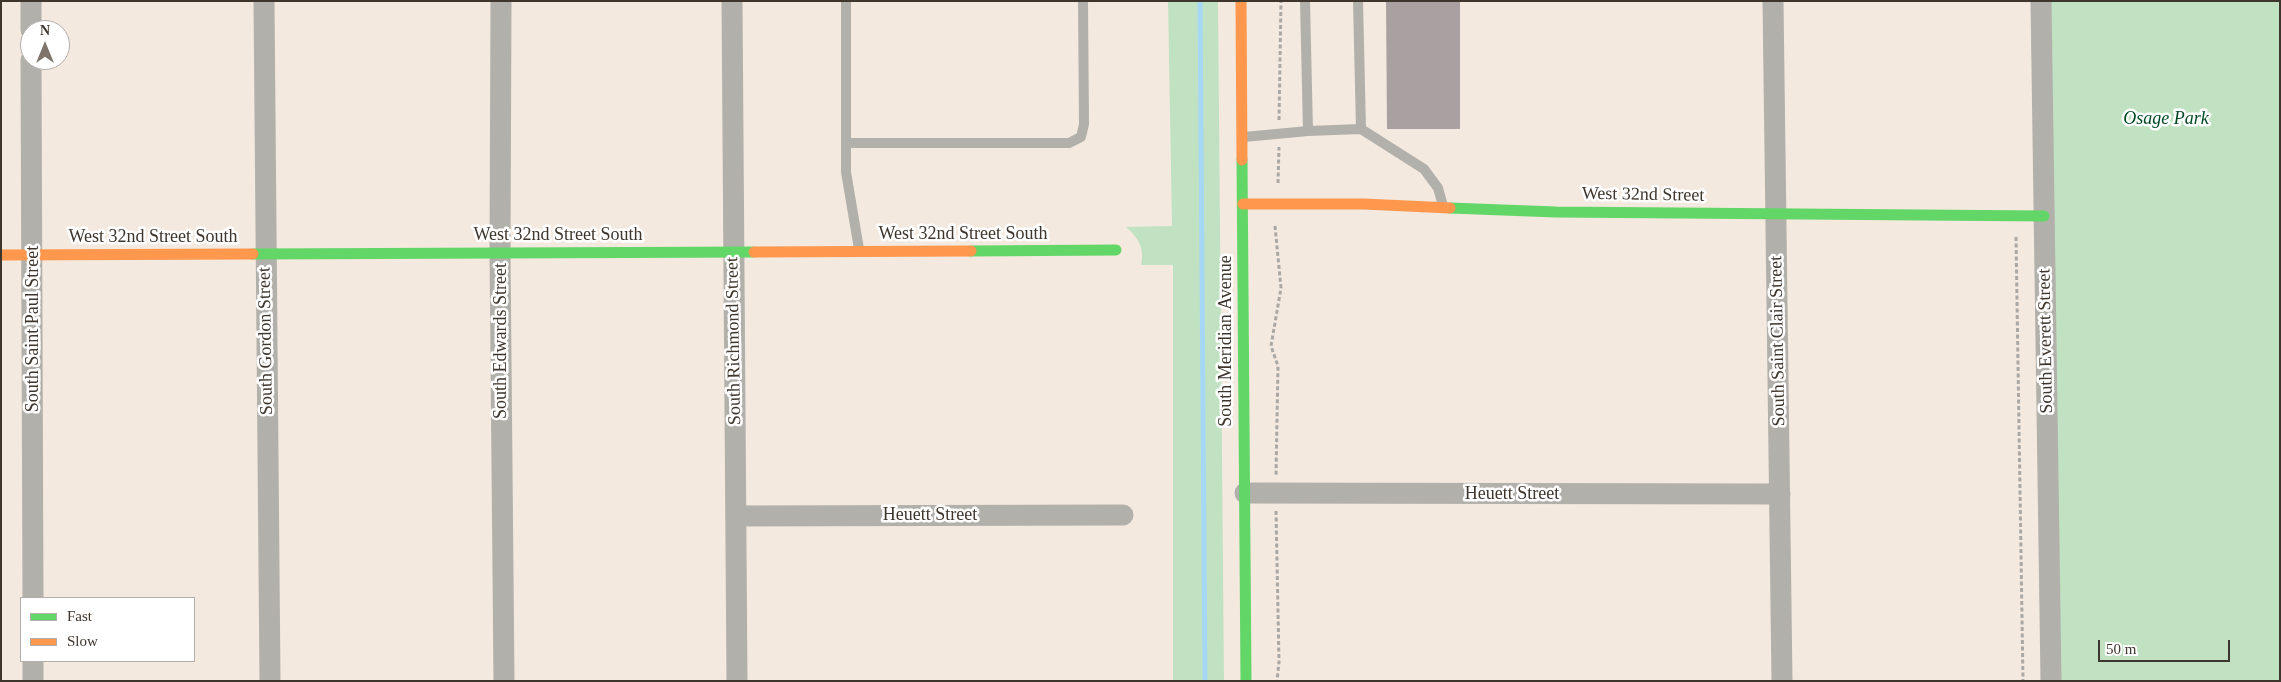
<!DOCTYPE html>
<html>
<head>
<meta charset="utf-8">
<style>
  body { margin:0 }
  #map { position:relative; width:2281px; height:682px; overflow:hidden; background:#f4e9df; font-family:"Times New Roman",serif }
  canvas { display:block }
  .frame { position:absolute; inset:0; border:2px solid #3e352c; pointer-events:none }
  .legend { position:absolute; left:20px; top:597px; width:175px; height:65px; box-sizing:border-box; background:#fff; border:1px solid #b2aeab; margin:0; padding:6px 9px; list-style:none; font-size:15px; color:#3e352c }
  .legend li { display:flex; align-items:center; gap:10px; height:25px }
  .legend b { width:25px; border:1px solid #b2aeab }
  .north { position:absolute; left:20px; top:20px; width:50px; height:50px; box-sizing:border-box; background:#fff; border:1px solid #b2aeab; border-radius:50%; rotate:0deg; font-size:14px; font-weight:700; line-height:20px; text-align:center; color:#3e352c }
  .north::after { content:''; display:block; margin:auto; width:18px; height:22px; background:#7e746b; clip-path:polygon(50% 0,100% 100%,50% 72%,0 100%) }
  .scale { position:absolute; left:2098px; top:640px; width:132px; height:22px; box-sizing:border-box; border:2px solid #3e352c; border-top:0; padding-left:6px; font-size:15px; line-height:18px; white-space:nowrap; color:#3e352c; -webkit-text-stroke:4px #fff; paint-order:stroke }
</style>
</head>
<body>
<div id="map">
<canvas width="2281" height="682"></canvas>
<div class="frame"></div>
<ul class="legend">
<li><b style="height:6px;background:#63d668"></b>Fast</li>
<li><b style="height:6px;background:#ff974d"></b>Slow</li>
</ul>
<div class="north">N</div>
<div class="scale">50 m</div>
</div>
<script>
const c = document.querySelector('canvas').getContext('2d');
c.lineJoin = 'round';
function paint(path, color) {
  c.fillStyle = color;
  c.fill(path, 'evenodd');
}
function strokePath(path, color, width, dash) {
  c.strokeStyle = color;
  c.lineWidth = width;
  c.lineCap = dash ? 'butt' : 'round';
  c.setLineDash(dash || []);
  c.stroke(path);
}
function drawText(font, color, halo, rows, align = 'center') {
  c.font = font + ' "Times New Roman",serif';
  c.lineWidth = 5;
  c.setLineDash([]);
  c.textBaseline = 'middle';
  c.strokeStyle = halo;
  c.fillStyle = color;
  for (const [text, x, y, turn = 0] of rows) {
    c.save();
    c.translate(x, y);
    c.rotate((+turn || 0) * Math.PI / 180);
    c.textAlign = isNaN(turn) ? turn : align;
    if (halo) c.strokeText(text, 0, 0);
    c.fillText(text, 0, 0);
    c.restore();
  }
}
const green = new Path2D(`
  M1168 1H1218L1224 681H1173V265H1141C1145 249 1138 237 1126 227L1172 226Z
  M2051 1H2280V681H2057Z`);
const stream = new Path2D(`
  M1200 1 1205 681`);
const building = new Path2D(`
  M1386 1H1460V129H1387Z`);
const path = new Path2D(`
  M1279 120 1281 1
  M1278 183 1279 147
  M1275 226 1281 288 1271 346 1278 366 1276 475
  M2016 237 2023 681
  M1276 511 1279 662 1277 681`);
const lane = new Path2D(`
  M846 1V172L859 249
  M1358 1 1361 129
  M1308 131 1361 129 1424 169 1438 188 1443 206
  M1244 137 1308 131 1305 1
  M847 143H1069L1081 137 1084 124 1083 1`);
const street = new Path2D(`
  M31 1V30
  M264 1 270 681
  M501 1 500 253 504 681
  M732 1 737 681
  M1773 1 1782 681
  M2041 1 2051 681
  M31 60 33 598
  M1245 493 1780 494
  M736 516 1123 515
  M33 661V681`);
const fast = new Path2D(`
  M1242 160 1246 681
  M1450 208 1556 212 2044 216
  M971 251 1116 250
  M253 254 754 252`);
const slow = new Path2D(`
  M1241 1 1242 160
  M1243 204H1364L1450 208
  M754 252 971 251
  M1 255 253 254`);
const parkNames = [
  ["Osage Park",2166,119]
];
const streetNames = [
  ["West 32nd Street",1643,195,1],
  ["West 32nd Street South",963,234],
  ["West 32nd Street South",558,235],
  ["West 32nd Street South",153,237],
  ["South Saint Paul Street",33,329,-90],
  ["South Gordon Street",266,341,-91],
  ["South Edwards Street",501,341,-90],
  ["South Richmond Street",734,341,-91],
  ["South Meridian Avenue",1226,341,-90],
  ["South Saint Clair Street",1778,341,-91],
  ["South Everett Street",2046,341,-91],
  ["Heuett Street",1512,494],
  ["Heuett Street",930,515]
];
paint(green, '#c0e2c2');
strokePath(stream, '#a6d8f5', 5);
paint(building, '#a9a1a1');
strokePath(path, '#aaa8a4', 3, [4, 2.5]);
strokePath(lane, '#b2b0aa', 10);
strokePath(street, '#b2b0aa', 21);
strokePath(fast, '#63d668', 11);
strokePath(slow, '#ff974d', 11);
drawText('italic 18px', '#004923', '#fff', parkNames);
drawText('18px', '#3e352c', '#fff', streetNames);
</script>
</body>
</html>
